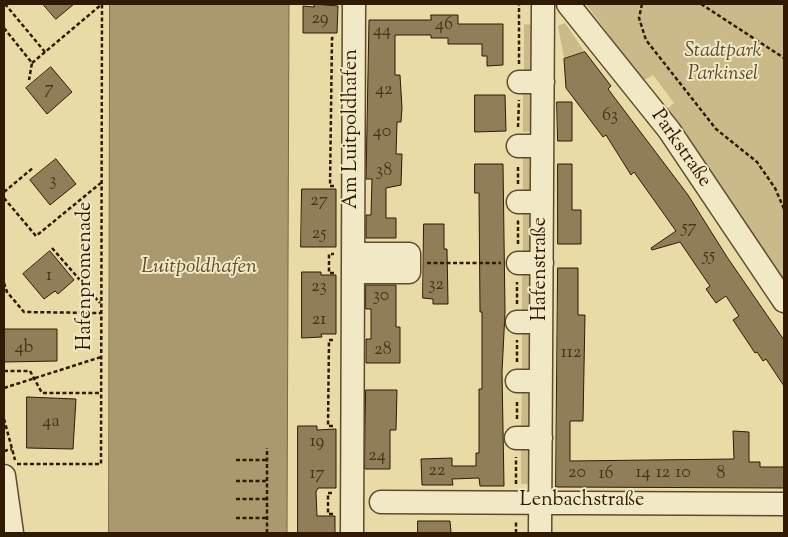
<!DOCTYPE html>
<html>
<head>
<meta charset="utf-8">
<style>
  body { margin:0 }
  #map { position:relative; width:788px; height:537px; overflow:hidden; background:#e9dba6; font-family:"Sorts Mill Goudy",serif }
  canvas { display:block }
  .frame { position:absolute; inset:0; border:5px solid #301a03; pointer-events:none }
</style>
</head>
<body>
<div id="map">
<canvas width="788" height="537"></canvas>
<div class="frame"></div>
</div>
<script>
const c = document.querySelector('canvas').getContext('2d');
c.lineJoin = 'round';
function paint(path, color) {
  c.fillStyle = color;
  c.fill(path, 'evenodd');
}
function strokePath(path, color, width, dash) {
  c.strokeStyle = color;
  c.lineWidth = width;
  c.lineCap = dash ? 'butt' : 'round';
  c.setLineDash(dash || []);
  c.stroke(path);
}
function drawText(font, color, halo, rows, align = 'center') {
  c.font = font + ' "Sorts Mill Goudy",serif';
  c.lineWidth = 4;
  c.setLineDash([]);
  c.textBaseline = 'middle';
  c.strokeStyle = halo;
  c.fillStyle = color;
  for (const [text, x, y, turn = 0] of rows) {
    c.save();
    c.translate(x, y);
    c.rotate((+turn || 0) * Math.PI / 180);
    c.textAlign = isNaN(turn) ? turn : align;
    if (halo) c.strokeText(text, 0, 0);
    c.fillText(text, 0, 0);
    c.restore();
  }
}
const green = new Path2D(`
  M586 4H784V279L665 110 674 103 653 75 643 81Z
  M565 23 584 51 567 58H564L558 26Z
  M524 24 534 25V73H524Z
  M523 90H533V131L523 132Z
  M533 155V193H523V156Z
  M523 208H533L532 253H523Z
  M522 273 532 274V312H522Z
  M522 329H532V372H522Z
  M522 387 532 388 531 431H521Z
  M521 447H531V484H521Z`);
const water = new Path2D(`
  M110 4H289L287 533H109Z`);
const building = new Path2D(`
  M43 4H74L56 19Z
  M314 4 338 6 337 33H303V6L314 7Z
  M431 15H458V24H503V65L487 66V56H482V44H448V38H431V35H395V75H400L402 108 401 122H397L396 154H402L401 185 386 188V218H396V238H366V215H371L372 179H366L369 20H431Z
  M585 52 611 86 608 89 688 195 727 257 784 340V386L766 359 763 361 757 352 755 353 733 320 739 316 726 296 716 303 706 289 710 286 680 242 652 250 651 248 676 231 634 172 631 175 606 135 603 137 566 88 564 59Z
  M51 67 72 92 47 114 26 88Z
  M475 95H505L506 131 475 132Z
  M557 102H572V141H558Z
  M56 159 76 184 50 205 30 180Z
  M475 164H503L505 312 502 372 504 486H480L479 478 452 479 453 485H422L421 459 452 458V466H476V453H479V389H482V312H480L479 193H475Z
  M558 164H572V210H581V244H558Z
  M302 189H336V247H301Z
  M424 224H444V249H447L448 304H433V299L423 298Z
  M50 251 74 280 58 294 55 291 44 299 23 274Z
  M558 268H578V315H585L583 421H570V461L734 459 733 431 749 432V462H760V467H784V488L556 487Z
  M302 272H321V275H336V334H321L322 337 302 338Z
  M366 285H396V327H400V363H366V339H371V309H366Z
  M4 329H57V361L4 362Z
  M366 390H397L396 430H390V469H365Z
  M27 397 76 399 73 449 27 448Z
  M298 426H317V430L336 429V488H318L316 492 317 516H335V533H298Z
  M418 521H450L451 533H418Z`);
const path = new Path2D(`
  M5 4 45 52
  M642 4 639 18 646 40 716 129 757 162 775 188 784 209
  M701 4 784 58
  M4 28 32 63 29 80
  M32 63 102 4
  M519 64V4
  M518 127 519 100
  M518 184V165
  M334 186H330L332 38H335
  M4 192 34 167
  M4 198 36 236 102 182
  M518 244V220
  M52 248 100 303
  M427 263H501
  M334 273H329V254H334
  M4 283 7 292 24 312 101 313
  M517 304V282
  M333 340H329L328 426H335
  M517 362V340
  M4 371H30L42 393H101
  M4 388 101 357
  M4 419 15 460
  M517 419V400
  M4 451 12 449
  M236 460H267
  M17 464H101L102 4
  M236 481H267
  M516 484V457
  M236 499H267
  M333 514H328V493H333
  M236 518H267
  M267 533V448
  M516 533V522`);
const minor = new Path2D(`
  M568 4 669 130 784 301
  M519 82H543
  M518 146H542
  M518 202H542
  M518 263H542
  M353 272H409V254H353
  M517 322H541
  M517 381H541
  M516 438H541
  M4 476 12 533
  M381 502 784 504
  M352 533 354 4
  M540 533 543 4`);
const numberNames = [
  ["29",320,20],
  ["46",444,26],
  ["44",382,32],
  ["7",49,90],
  ["42",384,91],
  ["63",610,117],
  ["40",382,133],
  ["38",384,172],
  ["3",53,182],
  ["27",319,202],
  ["57",689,229],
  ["25",319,235],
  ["55",709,257],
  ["1",49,277],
  ["32",436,286],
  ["23",319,288],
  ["30",381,297],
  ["21",319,321],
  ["4b",24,349],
  ["28",383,351],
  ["112",571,354],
  ["4a",51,423],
  ["19",317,443],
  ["24",377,457],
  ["22",437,472],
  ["20",577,474],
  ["14",643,474],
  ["12",663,474],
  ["10",683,474],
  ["17",317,475],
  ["16",606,475],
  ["8",721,475]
];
const parkNames = [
  ["Stadtpark",723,53],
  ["Parkinsel",723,76]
];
const streetNames = [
  ["Am Luitpoldhafen",353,129,-90],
  ["Parkstraße",680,149,55],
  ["Hafenstraße",542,269,-90],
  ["Hafenpromenade",87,276,-90],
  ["Lenbachstraße",582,502]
];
const waterNames = [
  ["Luitpoldhafen",199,268]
];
paint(green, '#caba8a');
paint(water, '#aa996f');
strokePath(water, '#796644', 1);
paint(building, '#907e58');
strokePath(building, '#301a03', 1);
strokePath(minor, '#5e4a2c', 25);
strokePath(path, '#301a03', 2.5, [4, 2.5]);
strokePath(minor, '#f1e8c5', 22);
drawText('18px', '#483318', null, numberNames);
drawText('italic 20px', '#5e4a2c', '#f1e8c5', parkNames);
drawText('20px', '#301a03', '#f1e8c5', streetNames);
drawText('italic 21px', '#614d2e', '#f1e8c5', waterNames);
</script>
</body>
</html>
